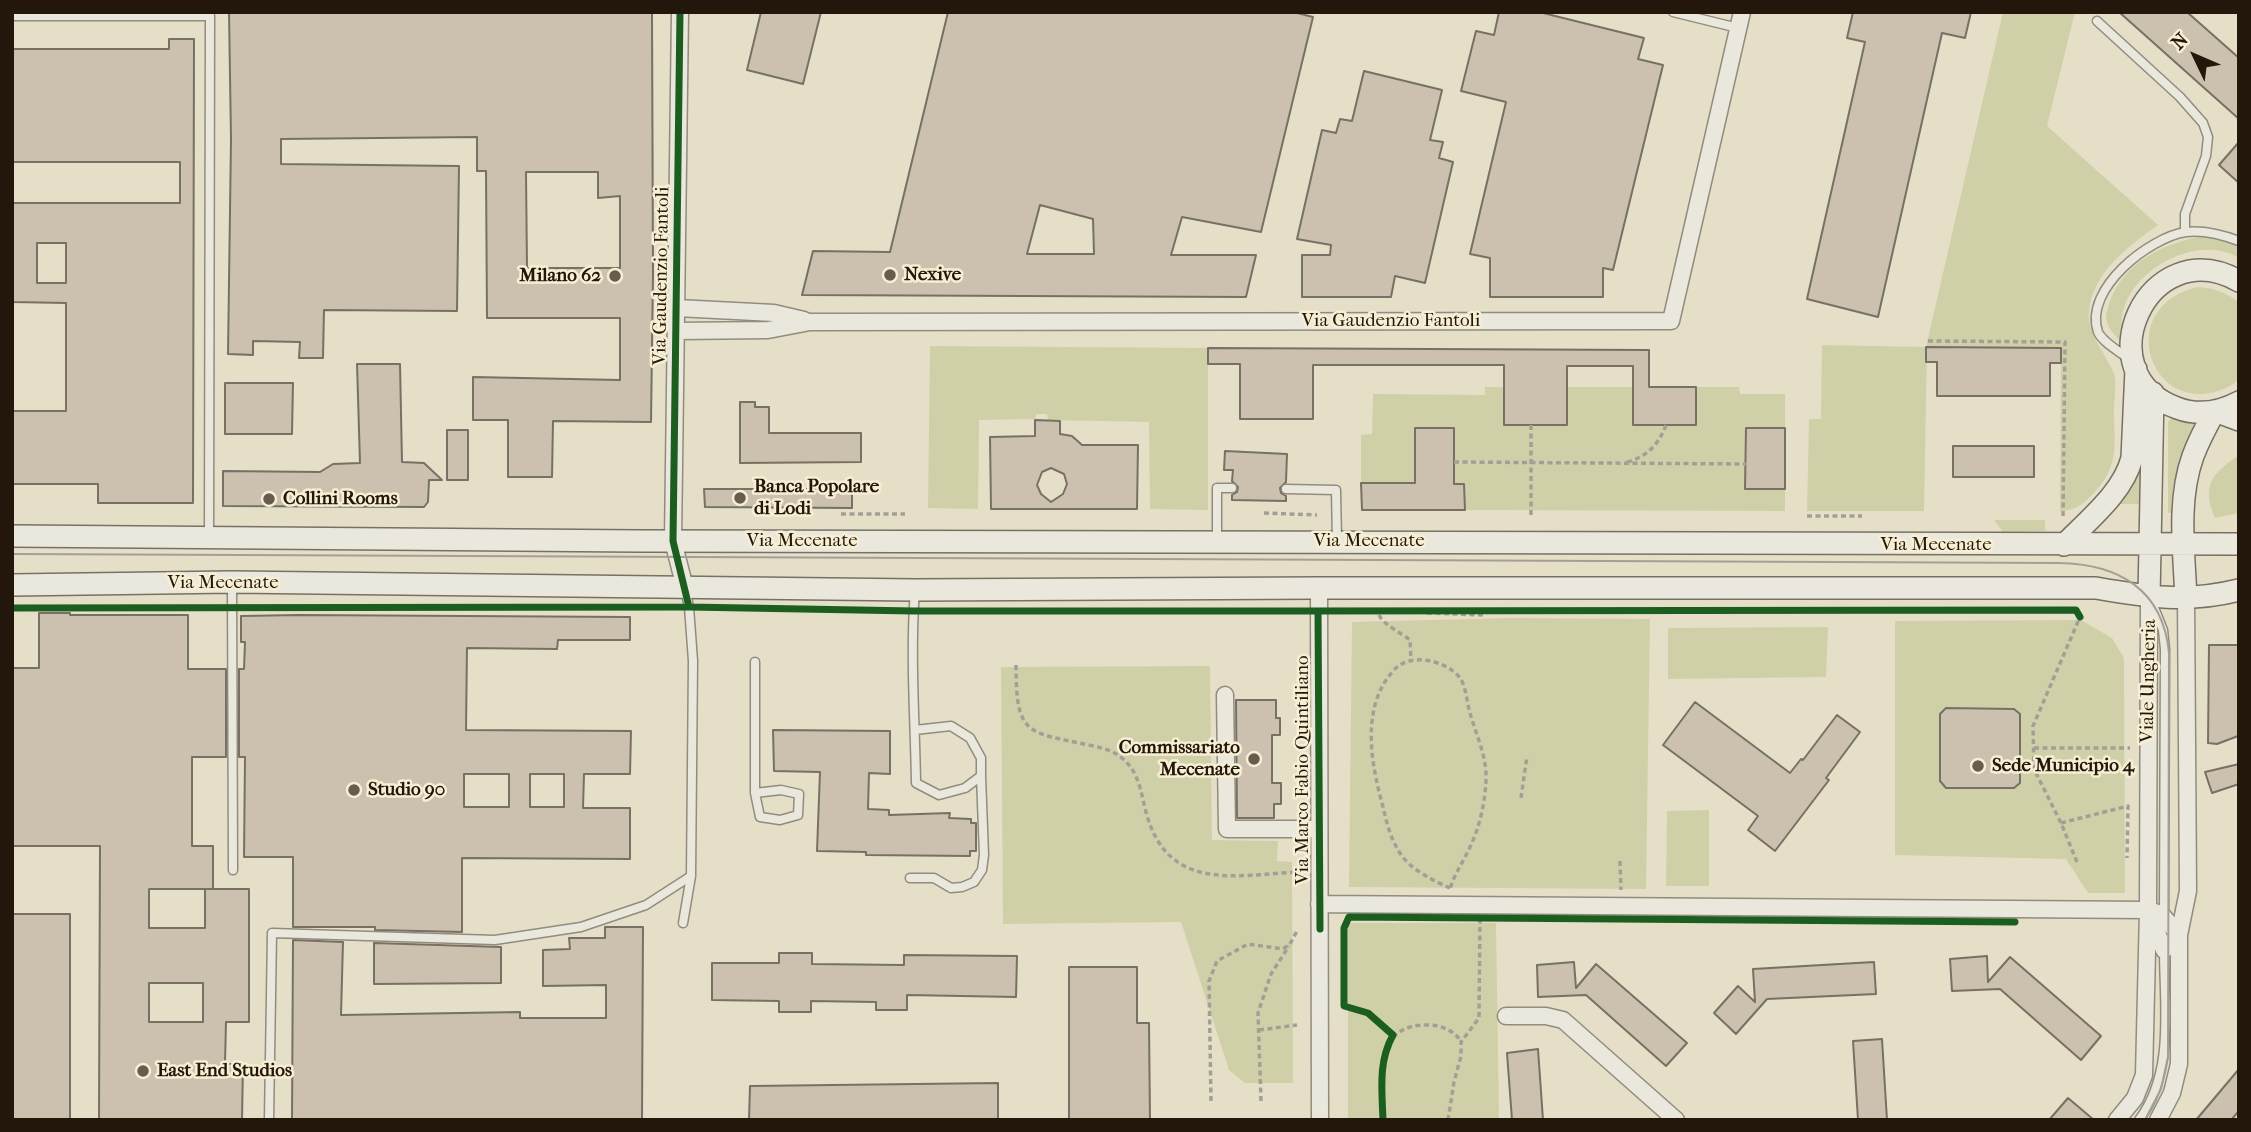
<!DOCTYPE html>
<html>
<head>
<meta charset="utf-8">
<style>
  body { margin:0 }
  #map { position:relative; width:2251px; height:1132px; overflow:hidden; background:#e5dfc8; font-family:"IM FELL French Canon",serif }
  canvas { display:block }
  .frame { position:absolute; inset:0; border:14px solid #23160b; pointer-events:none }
  .north { position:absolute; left:2160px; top:21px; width:70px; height:70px; -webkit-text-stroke:5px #f7efd3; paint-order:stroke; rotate:314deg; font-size:19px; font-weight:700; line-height:28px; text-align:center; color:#23160b }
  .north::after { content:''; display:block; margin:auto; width:24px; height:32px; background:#23160b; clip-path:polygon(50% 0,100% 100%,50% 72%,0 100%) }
</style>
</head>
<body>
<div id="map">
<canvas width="2251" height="1132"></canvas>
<div class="frame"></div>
<div class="north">N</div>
</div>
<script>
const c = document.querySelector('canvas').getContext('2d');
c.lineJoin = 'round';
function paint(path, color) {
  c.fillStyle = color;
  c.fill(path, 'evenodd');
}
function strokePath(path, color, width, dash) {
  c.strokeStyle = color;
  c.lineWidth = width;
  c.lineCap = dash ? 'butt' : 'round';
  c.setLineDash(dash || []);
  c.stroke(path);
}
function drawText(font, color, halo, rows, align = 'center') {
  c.font = font + ' "IM FELL French Canon",serif';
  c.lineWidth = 5;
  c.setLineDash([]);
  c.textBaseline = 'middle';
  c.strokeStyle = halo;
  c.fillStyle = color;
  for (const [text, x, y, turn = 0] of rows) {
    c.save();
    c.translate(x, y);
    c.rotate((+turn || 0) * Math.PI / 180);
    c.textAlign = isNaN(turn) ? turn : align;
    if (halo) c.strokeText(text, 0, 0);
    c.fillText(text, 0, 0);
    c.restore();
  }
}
const green = new Path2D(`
  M2003 12H2075L2047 126 2158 225C2129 246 2094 271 2089 310 2086 333 2106 353 2114 374 2117 384 2114 400 2114 411 2114 448 2120 466 2092 495 2082 505 2074 511 2060 511L2061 348 1927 347 1924 511H1807L1809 419H1821L1822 345 1926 347Z
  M2204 236 2224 240 2239 245V258C2202 235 2144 263 2127 300 2121 312 2121 325 2120 338L2118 339C2115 335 2110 330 2108 325 2104 318 2107 311 2109 304 2122 263 2165 242 2204 236Z
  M2197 287C2214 288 2225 292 2239 302V379C2231 387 2221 391 2210 393 2147 405 2117 307 2197 287Z
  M930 346 1208 348V510L1150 509 1149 422 1048 420 1047 414H1036L1035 419 979 420 978 509 928 508Z
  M1485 387H1504V425H1567V387H1633V425H1696V387H1739L1740 394H1785V428L1746 429 1745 489H1785V511L1465 510 1464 484H1454L1453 428H1415V483H1361V435L1372 434 1373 394 1485 395Z
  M2172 417 2198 424C2185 455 2174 480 2173 513H2168V422Z
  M2239 455V513L2215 518C2201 485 2212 474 2239 455Z
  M2137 472 2140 477V504H2118Z
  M1994 520H2045V531L2003 532Z
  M1510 618 1650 619 1646 889 1349 887 1352 622Z
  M2081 620 2112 638 2124 658 2125 893H2088L2066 859 1895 855V621ZM1947 708 2014 709 2020 714V783L2014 788H1946L1940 781V714Z
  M1828 627 1826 677 1668 679V628Z
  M1210 666 1212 840 1278 841 1277 861 1292 862 1293 1083H1245L1229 1070 1181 922 1003 924 1001 667Z
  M1709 810V886H1666L1667 811Z
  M1348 923H1496L1499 1120H1348Z`);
const building = new Path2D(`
  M229 12 652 13 653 273 651 422 553 421 552 477H508V420H473V377L620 380V318H487L486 171H477V137L281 139V164L459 166 457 311 324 310 323 358H299L300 342 253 341V355L228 354 231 139ZM526 172H598V198L620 196V268H527Z
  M761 12H821L803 84 747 70Z
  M948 12H1293L1313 17 1261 232 1182 217 1171 255H1256L1246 297 802 295 813 251 890 252ZM1040 205 1093 219 1094 254H1027Z
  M1499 12H1539L1644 38 1638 59 1663 65 1613 270 1603 268V297H1490V258L1470 254 1506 102 1461 91 1476 31 1494 35Z
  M1853 12H1971L1965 38 1942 33 1878 317 1807 299 1865 42 1847 38Z
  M2119 12H2187L2239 58V119Z
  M169 39H194L193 503H98V484H12V411H66V303L12 302V203H180V162H12V49H169ZM37 243H66V283H37Z
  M1364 71 1442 90 1430 140 1443 142 1439 158 1453 162 1425 283 1395 276 1391 297H1302V255H1330L1331 245 1297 239 1322 130 1336 133 1340 119 1352 121Z
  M2239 142V183L2219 165Z
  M1926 347 2061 348V363H2050V396H1937V362H1926Z
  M1208 348 1649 350V387H1696V425H1633V366H1567V425H1504V365H1313V419H1240V364H1208Z
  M357 364H400L402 462 424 463 442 480H429L428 502 424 507 223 506V471L320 472 333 464 360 463Z
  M225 383H293L292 434H225Z
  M740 402H755V407H769V433H861V462L740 463Z
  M1035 420 1060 421V434L1072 436 1082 445H1138L1137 509H991L990 437 1035 436ZM1051 468 1064 474 1067 484 1063 494 1051 502 1041 494 1037 485 1042 472Z
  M1415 428H1454V484H1464L1465 510H1362L1361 483H1415Z
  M1746 428H1785V489H1745Z
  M447 430H468V480H447Z
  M1953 446H2034V477H1953Z
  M1225 451 1287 454 1286 482 1280 488 1281 493 1286 496V501L1232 500V495L1237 492 1238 487 1232 481 1233 470H1224Z
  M704 489H852V508L705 507Z
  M39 613H70V615H188V669H226V757H192V846H213V889H149V928H205V889H249V1022H226L225 1064H243L242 1120H99L100 846H12V668H39ZM149 983H203V1022H149Z
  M299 615 630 617V640H558L557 649 467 648 466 730 631 731 630 774H584L583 808H630V859L462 858V932L375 930V927H293V857H244L245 757H239V669H244L245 642H241V616ZM464 774H509V807H464ZM530 774H564V807H530Z
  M2209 645H2238V736L2217 744 2208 743Z
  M1236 700H1276V718H1280V735H1272V783H1281V804H1274V818H1237Z
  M1695 702 1790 773 1801 759 1803 760 1837 715 1860 732 1826 778 1829 780 1775 851 1748 830 1758 816 1663 745Z
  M1946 708 2014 709 2020 714V783L2014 788H1946L1940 781V714Z
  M773 730 890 731V774L869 773 868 809 889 810V815L950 813 949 818 971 819V823H976V851H970V856L866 855V852L817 851 820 772 774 771Z
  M2239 764V784L2212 793 2205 772Z
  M12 914H70V1120H12Z
  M605 927H643L642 1120H292L293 940 343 942 341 1015 520 1012V1018H606V985L543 986V950L570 949 569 938H605Z
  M374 943 501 947V983L374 984Z
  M779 953H812V964L904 965V955L1017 956 1016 997 907 995V1010H876V1002L811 1001V1012H779V1001L712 1000V963H779Z
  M1987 956 1988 982 2010 957 2101 1036 2081 1060 2000 989 1952 991 1950 959Z
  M1574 962 1576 988 1596 964 1687 1043 1666 1066 1586 995 1538 997 1537 965Z
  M1874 962 1876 994 1767 999 1736 1034 1714 1013 1738 986 1755 1002 1753 969Z
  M1069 967H1137V1023H1149L1150 1120H1069Z
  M1882 1039 1887 1120H1858L1853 1041Z
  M1538 1049 1543 1120H1512L1507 1053Z
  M2239 1069V1111L2231 1120H2196Z
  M998 1083V1120H749L750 1086Z
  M2068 1098 2094 1120H2049Z`);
const path = new Path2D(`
  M1928 341 2065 342 2063 516
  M1454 462 1746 464
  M1627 462C1647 457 1659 444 1666 425
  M1264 513 1317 515
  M841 514H905
  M1531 515V425
  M1807 516H1862
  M1427 613 1483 615
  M1379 615C1383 624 1401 633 1410 640L1411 660
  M1016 665C1016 735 1026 732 1089 745 1102 748 1113 750 1123 759 1139 772 1141 793 1146 812 1167 891 1232 876 1296 872
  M2034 748H2130
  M1521 798 1527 756
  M2061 823 2128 806 2127 858
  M1620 861 1621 890
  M2077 862 2061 823 2034 769 2033 726 2080 617
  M1450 888C1434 881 1412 870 1402 856 1391 841 1387 824 1383 807 1371 763 1360 707 1394 670 1410 652 1446 660 1460 678 1466 686 1467 703 1470 713 1476 735 1487 756 1486 780 1485 804 1479 830 1468 851 1462 864 1454 875 1450 889
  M1344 1006 1368 1013 1393 1035
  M1259 1030 1297 1025
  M1211 1101 1209 981 1217 961 1248 944 1283 949 1290 944 1298 929
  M1261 1101 1258 1013 1271 974 1289 946
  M1383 1120C1382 1082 1372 1024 1427 1025 1441 1025 1453 1030 1461 1041
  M1448 1120 1454 1082 1461 1056V1042L1479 1018 1480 920`);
const lane = new Path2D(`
  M1673 12 1738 28
  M12 16H210L209 537
  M2097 21 2180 97 2203 123 2208 137 2206 156 2185 214V232
  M2130 360C2121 352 2103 343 2098 332 2083 289 2150 237 2186 232 2203 230 2223 235 2239 241
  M1286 489 1336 490 1337 541
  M1217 541V488H1232
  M232 582 233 870
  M2153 605 2163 630 2165 649 2164 916
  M755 662V793L760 817 780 820 798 815 799 794 781 790 755 793
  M915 730 951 726 970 738 981 758V776L965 788 939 795 916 783C915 719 910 654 915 590
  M910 878H934L951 888 962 887 974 882 982 870 984 855 981 776
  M683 923 691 876 693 661 689 607 685 588
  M269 1120 272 933 495 940 581 927 646 905 691 876
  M2139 1120C2175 1072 2164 1005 2164 950`);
const street = new Path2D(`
  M680 12 673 541 685 588
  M677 308 774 313 804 320
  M677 331 768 330 810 322 1671 321 1742 12
  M1319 588 1320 1120
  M1225 695 1227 829H1319
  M1319 904 2148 910 2161 914 2179 935
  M2151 918 2164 950 2179 935
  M1506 1016H1546L1563 1020 1676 1120
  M2117 1120 2135 1098 2144 1075 2148 910 2149 597
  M2158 1120 2172 1093 2179 1064V935L2188 891 2186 598`);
const secondary = new Path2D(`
  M2239 281C2148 230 2083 374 2177 408 2198 416 2220 412 2239 402
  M12 536 640 541 2239 544
  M2064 545C2088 520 2123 493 2132 458L2136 369
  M12 585 232 582 915 590 1319 588H2096C2147 597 2187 603 2239 590
  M2149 597 2153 393
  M2186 598C2184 552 2177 500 2193 456 2199 440 2207 425 2215 411L2239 420`);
const tram = new Path2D(`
  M12 554 2059 563C2118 564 2163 589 2169 653L2168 1057 2161 1089 2145 1120`);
const cycleway = new Path2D(`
  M680 12 673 541 689 607
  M12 608 689 607 914 611H1304L2076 610 2080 617
  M1318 611 1320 929
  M1383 1120C1382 1090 1378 1062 1393 1035L1368 1013 1344 1006V928L1349 917 2015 922`);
const markers = [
  [890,275,7,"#675c4d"],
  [615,276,7,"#675c4d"],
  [740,498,7,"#675c4d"],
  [269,499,7,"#675c4d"],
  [1254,759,7,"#675c4d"],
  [1978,766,7,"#675c4d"],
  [354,790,7,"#675c4d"],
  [143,1071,7,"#675c4d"]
];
const poiNames = [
  ["Nexive",904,275],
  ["Milano 62",601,276,"right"],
  ["Banca Popolare",754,487],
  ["di Lodi",754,509],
  ["Collini Rooms",283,499],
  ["Commissariato",1240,748,"right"],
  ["Mecenate",1240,770,"right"],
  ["Sede Municipio 4",1992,766],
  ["Studio 90",368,790],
  ["East End Studios",157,1071]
];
const streetNames = [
  ["Via Gaudenzio Fantoli",662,276,-89],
  ["Via Gaudenzio Fantoli",1391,321],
  ["Via Mecenate",802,541],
  ["Via Mecenate",1369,541],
  ["Via Mecenate",1936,545],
  ["Via Mecenate",223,583],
  ["Viale Ungheria",2149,681,-89],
  ["Via Marco Fabio Quintiliano",1303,770,-90]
];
paint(green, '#d0d0a8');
paint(building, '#ccc0ae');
strokePath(building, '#767164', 2);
strokePath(lane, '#918c7e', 11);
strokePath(street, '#918c7e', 19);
strokePath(secondary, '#767164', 24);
strokePath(path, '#a49f96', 3.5, [5, 3.5]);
strokePath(lane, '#eae7dc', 8);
strokePath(street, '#eae7dc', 16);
strokePath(secondary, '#eae7dc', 21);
strokePath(tram, '#a49f96', 2);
strokePath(cycleway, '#1b5e20', 7);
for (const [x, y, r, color] of markers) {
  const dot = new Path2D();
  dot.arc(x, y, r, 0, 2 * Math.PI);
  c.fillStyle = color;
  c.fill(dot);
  strokePath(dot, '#f7efd3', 2.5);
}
drawText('bold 19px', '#23160b', '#f7efd3', poiNames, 'left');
drawText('19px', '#23160b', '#f7efd3', streetNames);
</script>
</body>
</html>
